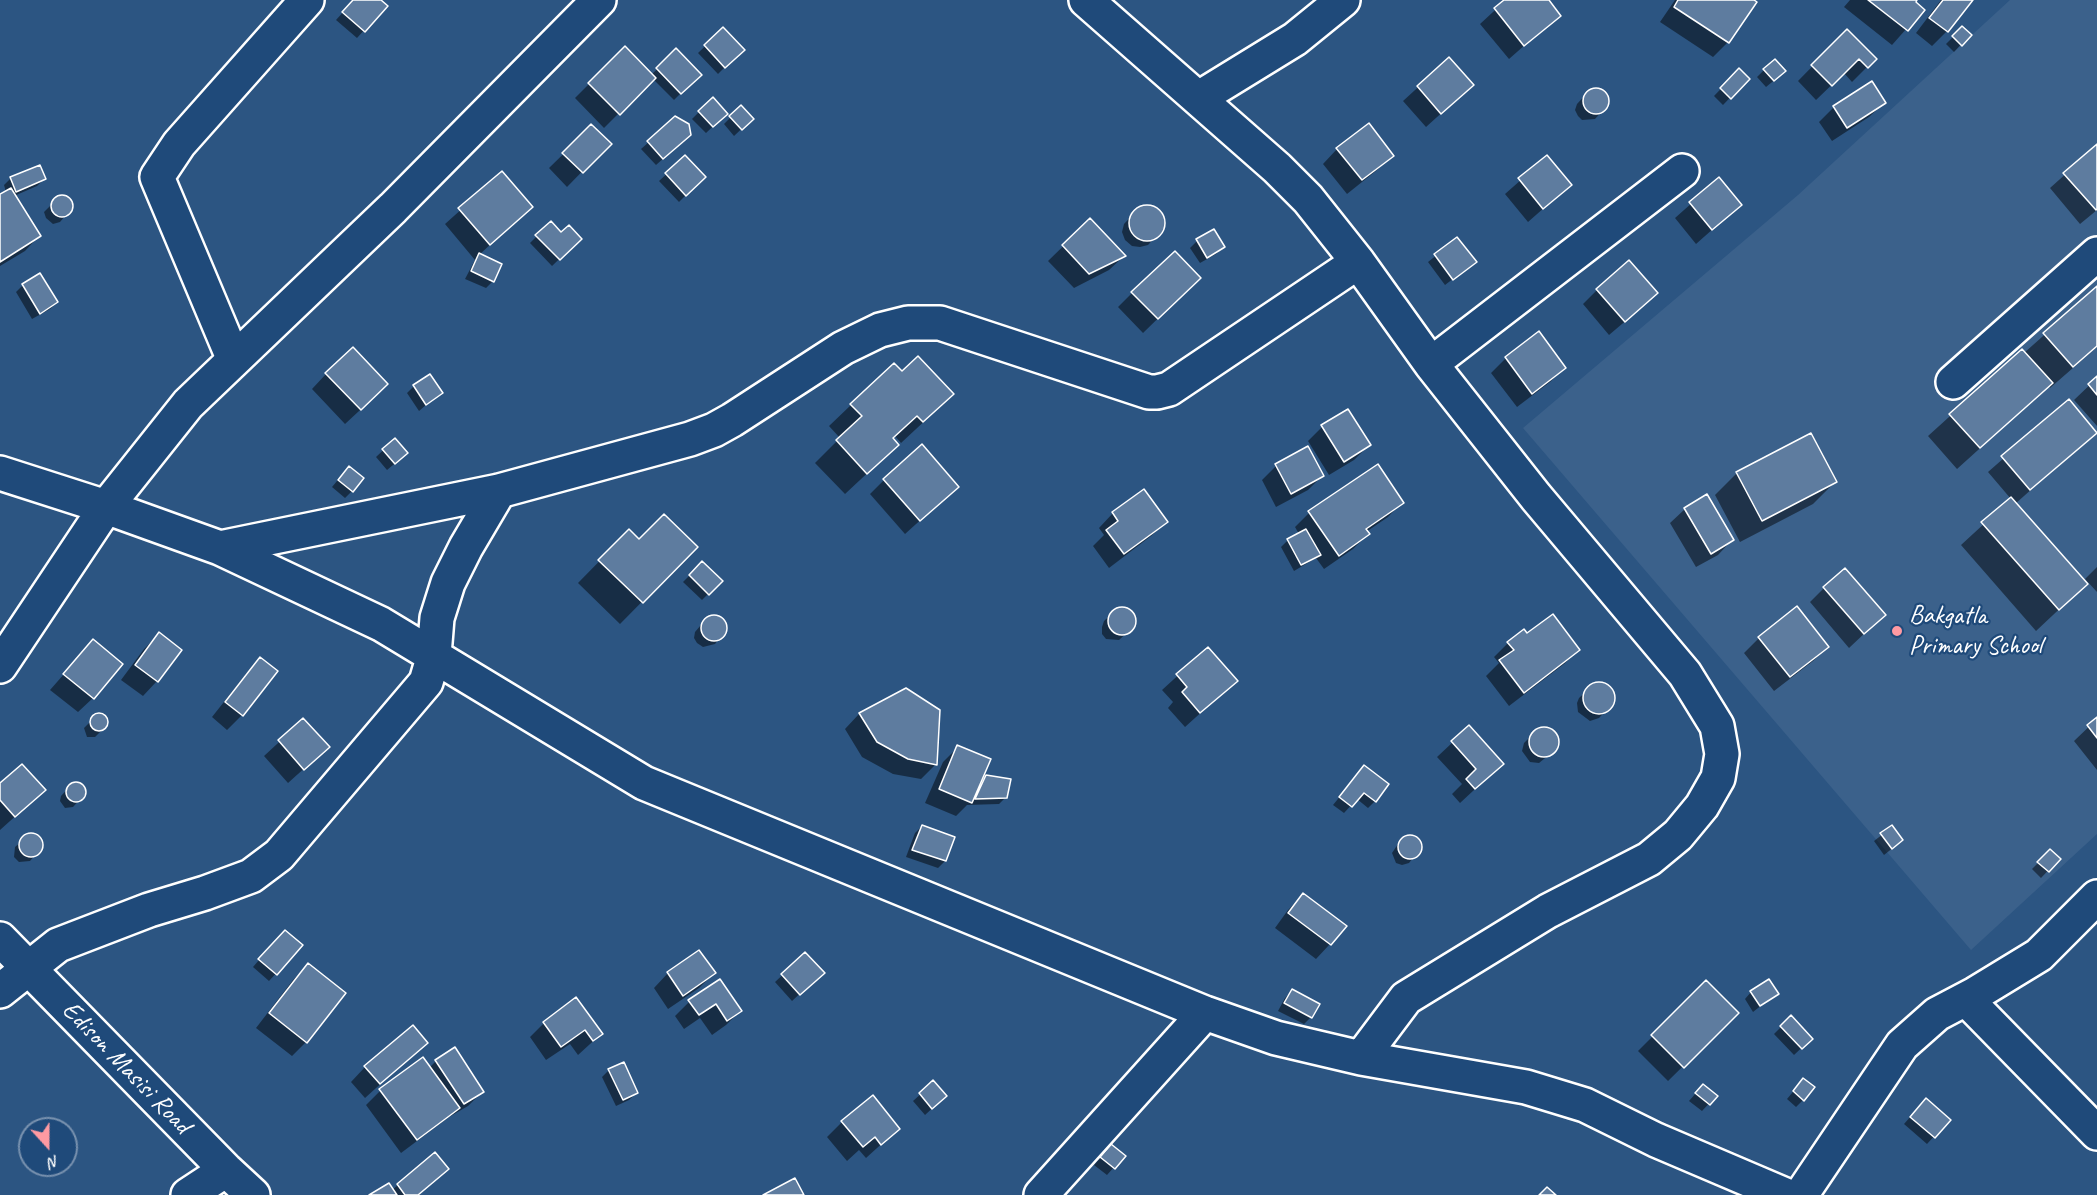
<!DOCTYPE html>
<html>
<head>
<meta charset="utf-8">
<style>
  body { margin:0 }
  #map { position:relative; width:2097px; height:1195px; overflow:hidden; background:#2c5582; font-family:Caveat,sans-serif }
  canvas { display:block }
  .north { position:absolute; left:18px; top:1117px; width:60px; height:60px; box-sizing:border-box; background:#1f4a7a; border:2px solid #7992af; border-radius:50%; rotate:159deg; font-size:16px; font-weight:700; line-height:24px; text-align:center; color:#fff }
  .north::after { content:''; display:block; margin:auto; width:21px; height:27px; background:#ff9aa2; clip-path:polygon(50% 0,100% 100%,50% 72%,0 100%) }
</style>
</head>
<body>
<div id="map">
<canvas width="2097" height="1195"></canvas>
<div class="north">N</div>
</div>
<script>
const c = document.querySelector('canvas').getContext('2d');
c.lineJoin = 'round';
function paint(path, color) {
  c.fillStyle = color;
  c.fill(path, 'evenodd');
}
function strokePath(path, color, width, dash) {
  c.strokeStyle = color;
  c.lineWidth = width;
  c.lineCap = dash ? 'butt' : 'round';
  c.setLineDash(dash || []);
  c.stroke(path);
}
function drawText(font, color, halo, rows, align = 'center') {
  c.font = font + ' Caveat,sans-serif';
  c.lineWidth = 4.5;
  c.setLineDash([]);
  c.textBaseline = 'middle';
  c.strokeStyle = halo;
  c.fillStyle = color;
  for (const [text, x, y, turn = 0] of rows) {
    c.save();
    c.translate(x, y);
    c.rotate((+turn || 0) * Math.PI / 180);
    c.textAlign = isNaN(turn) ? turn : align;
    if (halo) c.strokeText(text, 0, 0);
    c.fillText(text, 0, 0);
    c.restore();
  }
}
const built = new Path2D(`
  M2010 0H2097V834L1971 950 1523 428 1798 195Z`);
const shadow = new Path2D(`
  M354 0H379L386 6 357 38 336 20Z
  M1506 0H1547L1559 15 1509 59 1480 24Z
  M1675 0H1751L1754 2 1728 42 1713 57 1660 22Z
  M1850 0H1915L1914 2 1923 10 1892 45 1844 7Z
  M1941 0H1971L1947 31 1932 46 1916 33Z
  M1962 28 1970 35 1954 52 1946 44Z
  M723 29 742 50 718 74 698 53Z
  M1847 31 1875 59 1852 82 1844 73 1816 100 1798 81Z
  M625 48 651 75 676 51 699 75 674 100 653 79 604 128 575 98Z
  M1449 59 1457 99 1426 127 1403 101Z
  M1739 70 1748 79 1723 105 1714 96Z
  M1764 70 1777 78 1766 87 1757 77Z
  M1595 89 1601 90 1606 94 1608 100 1606 107 1595 119 1582 120 1578 116 1575 110 1577 104 1589 91Z
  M712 99 726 114 706 133 692 119Z
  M1884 103 1869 117 1832 141 1819 122 1834 107Z
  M741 107 752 119 734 136 724 124Z
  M676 118 683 141 656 165 641 149Z
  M591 127 609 144 567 187 549 168Z
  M2097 146V210L2080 224 2050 188Z
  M1337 149 1392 156 1377 170 1347 194 1323 164Z
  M685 157 704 177 679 202 659 181Z
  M1547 157 1570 185 1528 222 1505 194Z
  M502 173 531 207 479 255 493 281 486 288 465 279 475 260 445 224Z
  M11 178 44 179 37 186 14 196 39 236 25 251 0 266V196L6 192 4 185Z
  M1719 179 1740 205 1696 244 1675 218Z
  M64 196 71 203V209L60 222 53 224 46 218 44 212 59 197Z
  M1145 207 1154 208 1161 214 1163 222 1162 230 1148 245 1140 247 1132 246 1125 240 1122 232 1124 224 1137 210Z
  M1090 220 1124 256 1109 270 1074 288 1048 261Z
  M550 223 561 234 580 239 552 266 530 243Z
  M1457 239 1475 262 1445 285 1428 262Z
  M1197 241 1223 247 1216 254 1200 263 1190 248Z
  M23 285 57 302 50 309 32 319 16 292Z
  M2097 288V347L2050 388 2049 386 1957 469 1928 436 2022 351 2024 353Z
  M1597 290 1642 307 1609 335 1583 304Z
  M1132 293H1184L1143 333 1118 307Z
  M1539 334 1564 368 1550 382 1517 407 1491 373 1506 358Z
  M326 374 372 399 345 424 312 389Z
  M2097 378V426L2074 400Z
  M414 386 441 392 419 411 407 393Z
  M2069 401 2096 432 2015 504 2086 584 2036 631 1961 545 2011 499 1988 472Z
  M851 405 930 416 901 443 895 436 875 466 845 494 815 463 840 438 829 426Z
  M1322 427 1369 445 1354 460 1329 475 1308 441Z
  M394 440 399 460 387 470 376 457Z
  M1276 466 1322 476 1308 490 1276 507 1262 480Z
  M1737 473 1835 482 1813 504 1740 542 1715 495Z
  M342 475 352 491 345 498 332 487Z
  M884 480 957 487 905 534 870 494Z
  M1402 502 1388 517 1366 532 1368 534 1353 549 1324 569 1316 558 1294 571 1281 547 1288 540 1299 534 1295 527 1309 513Z
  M1685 509 1732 540 1718 555 1696 567 1670 523Z
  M1113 513 1166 522 1151 536 1109 568 1093 546 1104 535 1099 528Z
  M629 531 639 541 696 547 620 624 578 583Z
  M702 563 721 581 702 600 683 582Z
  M2097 567V592L2085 579Z
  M1824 588 1884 615 1849 648 1810 602Z
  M1124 608 1129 611 1134 616 1135 622 1132 628 1119 640 1106 639 1102 634V627L1104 621 1117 609Z
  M1797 608 1827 647 1813 661 1774 691 1744 653 1759 638Z
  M711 616 722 619 725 631 715 644 703 647 697 643 694 638 695 632 706 619Z
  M159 634 157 681 143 696 121 680 144 649Z
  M1526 635 1578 650 1564 664 1509 706 1486 676 1499 663 1494 657 1508 643Z
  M93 641V698L78 712 50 690Z
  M1207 649 1236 681 1185 727 1168 708 1173 702 1162 690Z
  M260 659 276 672 242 715 227 730 212 717 246 674Z
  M1594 684H1603L1611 689 1614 698 1613 703 1599 718 1590 721 1578 712 1577 703 1579 698Z
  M906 690 936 764 921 779 893 774 862 757 845 729 859 714Z
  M97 715 106 718V726L95 737H87L84 728Z
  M2097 719V770L2074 741Z
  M303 720 328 747 288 783 264 756Z
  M1469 727 1487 778 1460 803 1452 794 1462 784 1437 757Z
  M1542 728 1551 730 1557 737 1555 750 1539 763 1530 762 1522 751 1524 743 1538 729Z
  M958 747 978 786 986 777 1006 797 999 804 967 805 956 816 925 803 943 762Z
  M1364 767 1375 801 1368 808 1357 799 1344 813 1333 805Z
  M72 784 81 785 84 790V795L73 807 65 808 60 801 61 796Z
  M0 785 29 804 0 830Z
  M922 826 953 837 945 861 938 868 906 857 915 833Z
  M1892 827 1894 847 1884 855 1874 841Z
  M29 835H35L41 842V848L30 861 19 862 14 857 15 847Z
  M1412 837 1420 843V849L1409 863 1402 865 1396 863 1392 853 1396 847 1403 839Z
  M2050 851 2059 859 2041 878 2032 869Z
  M1303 895 1330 944 1316 959 1275 928 1288 910Z
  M278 938 301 946 269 981 253 967Z
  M805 954 822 973 792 1001 775 982Z
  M308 965 306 1042 292 1056 256 1028 293 980Z
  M668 973H714L699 988 668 1009 654 988Z
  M720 981 740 1011 726 1025 712 1035 700 1018 684 1029 675 1016 689 1002Z
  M1706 983 1737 1013 1668 1081 1638 1051Z
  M1292 991 1311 1017 1304 1024 1278 1011 1285 998Z
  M1751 992 1777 993 1753 1012 1745 999Z
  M576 999 601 1034 578 1055 570 1044 546 1060 530 1037 544 1023Z
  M1791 1017 1811 1039 1794 1055 1774 1034Z
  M426 1043 365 1098 351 1082 365 1067Z
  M423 1059 429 1068 436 1061 482 1092 468 1106 449 1117 401 1153 366 1105 380 1091Z
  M609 1070 636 1093 629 1100 616 1106 602 1077Z
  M933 1083 938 1103 925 1115 913 1101Z
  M1797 1087 1803 1100 1796 1107 1787 1099Z
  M1696 1093 1716 1096 1702 1111 1689 1101Z
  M1919 1107 1949 1120 1927 1144 1904 1124Z
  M842 1122 898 1129 866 1158 859 1150 847 1161 827 1137Z
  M1105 1153 1124 1156 1107 1175 1094 1165Z
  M435 1154 447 1169 419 1195H372L392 1190Z`);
const building = new Path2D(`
  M353 0H381L388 6 365 32 342 12Z
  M1504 0H1549L1561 16 1524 46 1494 8Z
  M1678 0H1754L1757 2 1729 43 1674 7Z
  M1868 0H1917L1916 2 1925 10 1908 31Z
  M1943 0H1973L1948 32 1929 18Z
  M1962 26 1972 35 1962 46 1952 36Z
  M723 27 745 50 725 68 704 45Z
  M1847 29 1877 59 1868 68 1859 59 1832 86 1811 65Z
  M625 46 656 78 620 115 588 83Z
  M676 48 702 75 681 94 656 68Z
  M1449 57 1474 85 1441 114 1417 86Z
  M1775 59 1786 71 1774 81 1763 69Z
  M1739 68 1750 79 1731 99 1720 88Z
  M1872 81 1886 103 1847 128 1833 106Z
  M1583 101a13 13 0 1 1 26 0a13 13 0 1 1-26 0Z
  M713 97 728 114 713 127 698 111Z
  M741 105 754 119 742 130 729 116Z
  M675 116 689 124 691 135 663 159 647 141Z
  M1369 123 1394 156 1362 180 1336 148Z
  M591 124 612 144 583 173 562 153Z
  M2097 144V209L2096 210 2063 173Z
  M685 155 706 177 686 196 665 173Z
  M1547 155 1572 185 1543 209 1518 178Z
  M40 165 46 179 16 192 10 177Z
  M502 171 533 207 490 245 458 208Z
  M1719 177 1742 205 1712 230 1689 202Z
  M11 188 41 236 0 262V194Z
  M51 206a11 11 0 1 1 22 0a11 11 0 1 1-22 0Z
  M1129 223a18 18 0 1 1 36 0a18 18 0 1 1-36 0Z
  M1090 218 1126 256 1089 274 1062 245Z
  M551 221 561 232 569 225 582 239 560 260 535 235Z
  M1214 229 1225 247 1207 258 1196 239Z
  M1457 237 1477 262 1453 280 1434 254Z
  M1175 251 1201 278 1158 319 1131 292Z
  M479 253 502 264 494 282 471 271Z
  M1629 260 1658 293 1625 322 1596 289Z
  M40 273 58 302 40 314 22 284Z
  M2097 286V346L2073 367 2043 333Z
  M1539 331 1566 368 1532 394 1505 357Z
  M353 347 388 384 361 410 325 373Z
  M2022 349 2053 383 1980 448 1949 414Z
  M918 356 954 394 923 422 917 416 893 438 899 445 867 474 836 440 862 416 850 404 894 363 902 371Z
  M430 374 443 393 426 405 413 385Z
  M2097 376V395L2088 384Z
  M2069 399 2097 433 2030 490 2001 456Z
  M1348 409 1371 445 1344 462 1321 425Z
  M1811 433 1837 482 1762 521 1736 472Z
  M395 438 408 453 395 464 382 449Z
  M922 444 959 487 920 521 883 479Z
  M1308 446 1324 476 1291 494 1275 464Z
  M1378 464 1404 503 1366 529 1370 534 1339 556 1308 511Z
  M349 466 364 478 353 492 338 480Z
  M1144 489 1168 522 1124 554 1106 530 1118 521 1112 512Z
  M1707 494 1734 540 1711 554 1684 508Z
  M2011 497 2088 584 2059 610 1981 522Z
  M664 514 698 547 643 603 598 560 629 529 639 539Z
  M1306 529 1321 555 1301 565 1287 539Z
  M702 561 723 581 709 595 689 575Z
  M1845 568 1886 615 1864 634 1823 587Z
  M1797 606 1829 647 1790 677 1758 637Z
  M1108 621a14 14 0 1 1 28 0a14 14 0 1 1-28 0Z
  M1553 614 1580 650 1524 693 1499 660 1514 650 1507 642 1524 629 1527 633Z
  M701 628a13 13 0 1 1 26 0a13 13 0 1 1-26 0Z
  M159 632 182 650 158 682 135 665Z
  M93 639 123 664 94 699 63 674Z
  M1208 647 1238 681 1200 713 1182 692 1187 687 1176 674Z
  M260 657 278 671 243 716 225 702Z
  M1583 698a16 16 0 1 1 32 0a16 16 0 1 1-32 0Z
  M906 688 940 710 937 765 908 759 877 742 859 713Z
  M90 722a9 9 0 1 1 18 0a9 9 0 1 1-18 0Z
  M2097 717V738L2087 725Z
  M303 718 330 747 304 770 278 740Z
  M1469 725 1504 764 1475 789 1466 779 1476 769 1451 741Z
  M1529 742a15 15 0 1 1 30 0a15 15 0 1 1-30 0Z
  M957 745 991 759 972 803 939 789Z
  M22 764 46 790 15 817 0 800V783Z
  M1364 765 1389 784 1376 802 1364 793 1352 807 1339 797Z
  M986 775 1011 779 1007 798 975 799Z
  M66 792a10 10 0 1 1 20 0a10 10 0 1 1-20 0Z
  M922 825 955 837 946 861 912 850Z
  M1892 825 1903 840 1892 849 1880 833Z
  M19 845a12 12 0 1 1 24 0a12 12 0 1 1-24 0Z
  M1398 847a12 12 0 1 1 24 0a12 12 0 1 1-24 0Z
  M2050 849 2061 859 2049 872 2037 862Z
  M1303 893 1347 926 1331 945 1288 913Z
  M285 930 303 945 277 975 258 959Z
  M699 950 716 973 683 996 667 972Z
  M805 952 825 973 800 995 781 974Z
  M308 963 346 993 307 1043 269 1013Z
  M720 979 742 1011 727 1021 716 1004 699 1015 688 1000Z
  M1769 979 1779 994 1760 1006 1750 991Z
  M1706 980 1739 1013 1684 1068 1651 1035Z
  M1292 989 1320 1004 1312 1018 1284 1003Z
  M576 997 603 1034 593 1041 585 1030 561 1047 543 1022Z
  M1791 1015 1813 1039 1802 1049 1780 1026Z
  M413 1025 428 1043 380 1084 364 1066Z
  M455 1047 484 1092 464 1104 435 1060Z
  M423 1057 460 1108 417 1140 379 1089Z
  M624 1062 638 1093 623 1100 608 1069Z
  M1803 1078 1815 1087 1804 1101 1793 1091Z
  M933 1080 947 1096 932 1109 919 1093Z
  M1703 1084 1718 1096 1710 1105 1695 1093Z
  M873 1095 900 1129 881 1145 875 1137 863 1147 841 1121Z
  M1926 1098 1951 1120 1935 1138 1910 1117Z
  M1111 1144 1126 1156 1115 1169 1100 1157Z
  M435 1152 449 1169 418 1195H405L397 1184Z
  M795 1178 804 1195H763Z
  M389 1183 397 1195H369Z
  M1547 1187 1556 1195H1539Z`);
const minor = new Path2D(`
  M1199 98 1295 39 1343 0
  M234 360 157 177 179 144 307 0
  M1431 364 1682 171
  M1953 382 2097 254
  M0 473 106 507 220 548 381 624 644 783 1205 1013 1276 1038 1361 1058 1406 998 1548 911 1649 859 1678 835 1702 806 1718 778 1722 754 1717 726 1685 674 1536 497 1431 364 1358 262 1308 199 1277 168 1086 0
  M220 548 499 491 690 439 714 430 732 420 843 348 880 330 908 323H940L1149 392H1157L1169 389 1358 262
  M0 666 106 507 188 404 393 208 599 0
  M0 939 226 1170 253 1195
  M0 991 58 945 149 910 205 893 251 876 279 855 426 682 434 655 437 618 448 583 466 547 499 491
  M1966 999 2097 1133
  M1361 1058 1526 1087 1585 1105 1656 1140 1785 1195
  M188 1195 226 1170
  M1041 1195 1205 1013
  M1801 1195 1902 1045 1937 1014 1975 994 2039 955 2097 897`);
const markers = [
  [1897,631,6,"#ff9aa2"]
];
const poiNames = [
  ["Bakgatla",1909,616],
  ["Primary School",1909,646]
];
const streetNames = [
  ["Edison Masisi Road",126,1068,46]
];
paint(built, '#3b618b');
paint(shadow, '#0007');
paint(building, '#5e7c9f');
strokePath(building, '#fff', 1.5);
strokePath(minor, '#fff', 38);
strokePath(minor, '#1f4a7a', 33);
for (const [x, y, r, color] of markers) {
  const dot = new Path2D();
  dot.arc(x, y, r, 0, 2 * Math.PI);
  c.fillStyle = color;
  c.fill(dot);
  strokePath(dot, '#1f4a7a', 2);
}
drawText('26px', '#fff', '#1f4a7a', poiNames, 'left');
drawText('26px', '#fff', '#1f4a7a', streetNames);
</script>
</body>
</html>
